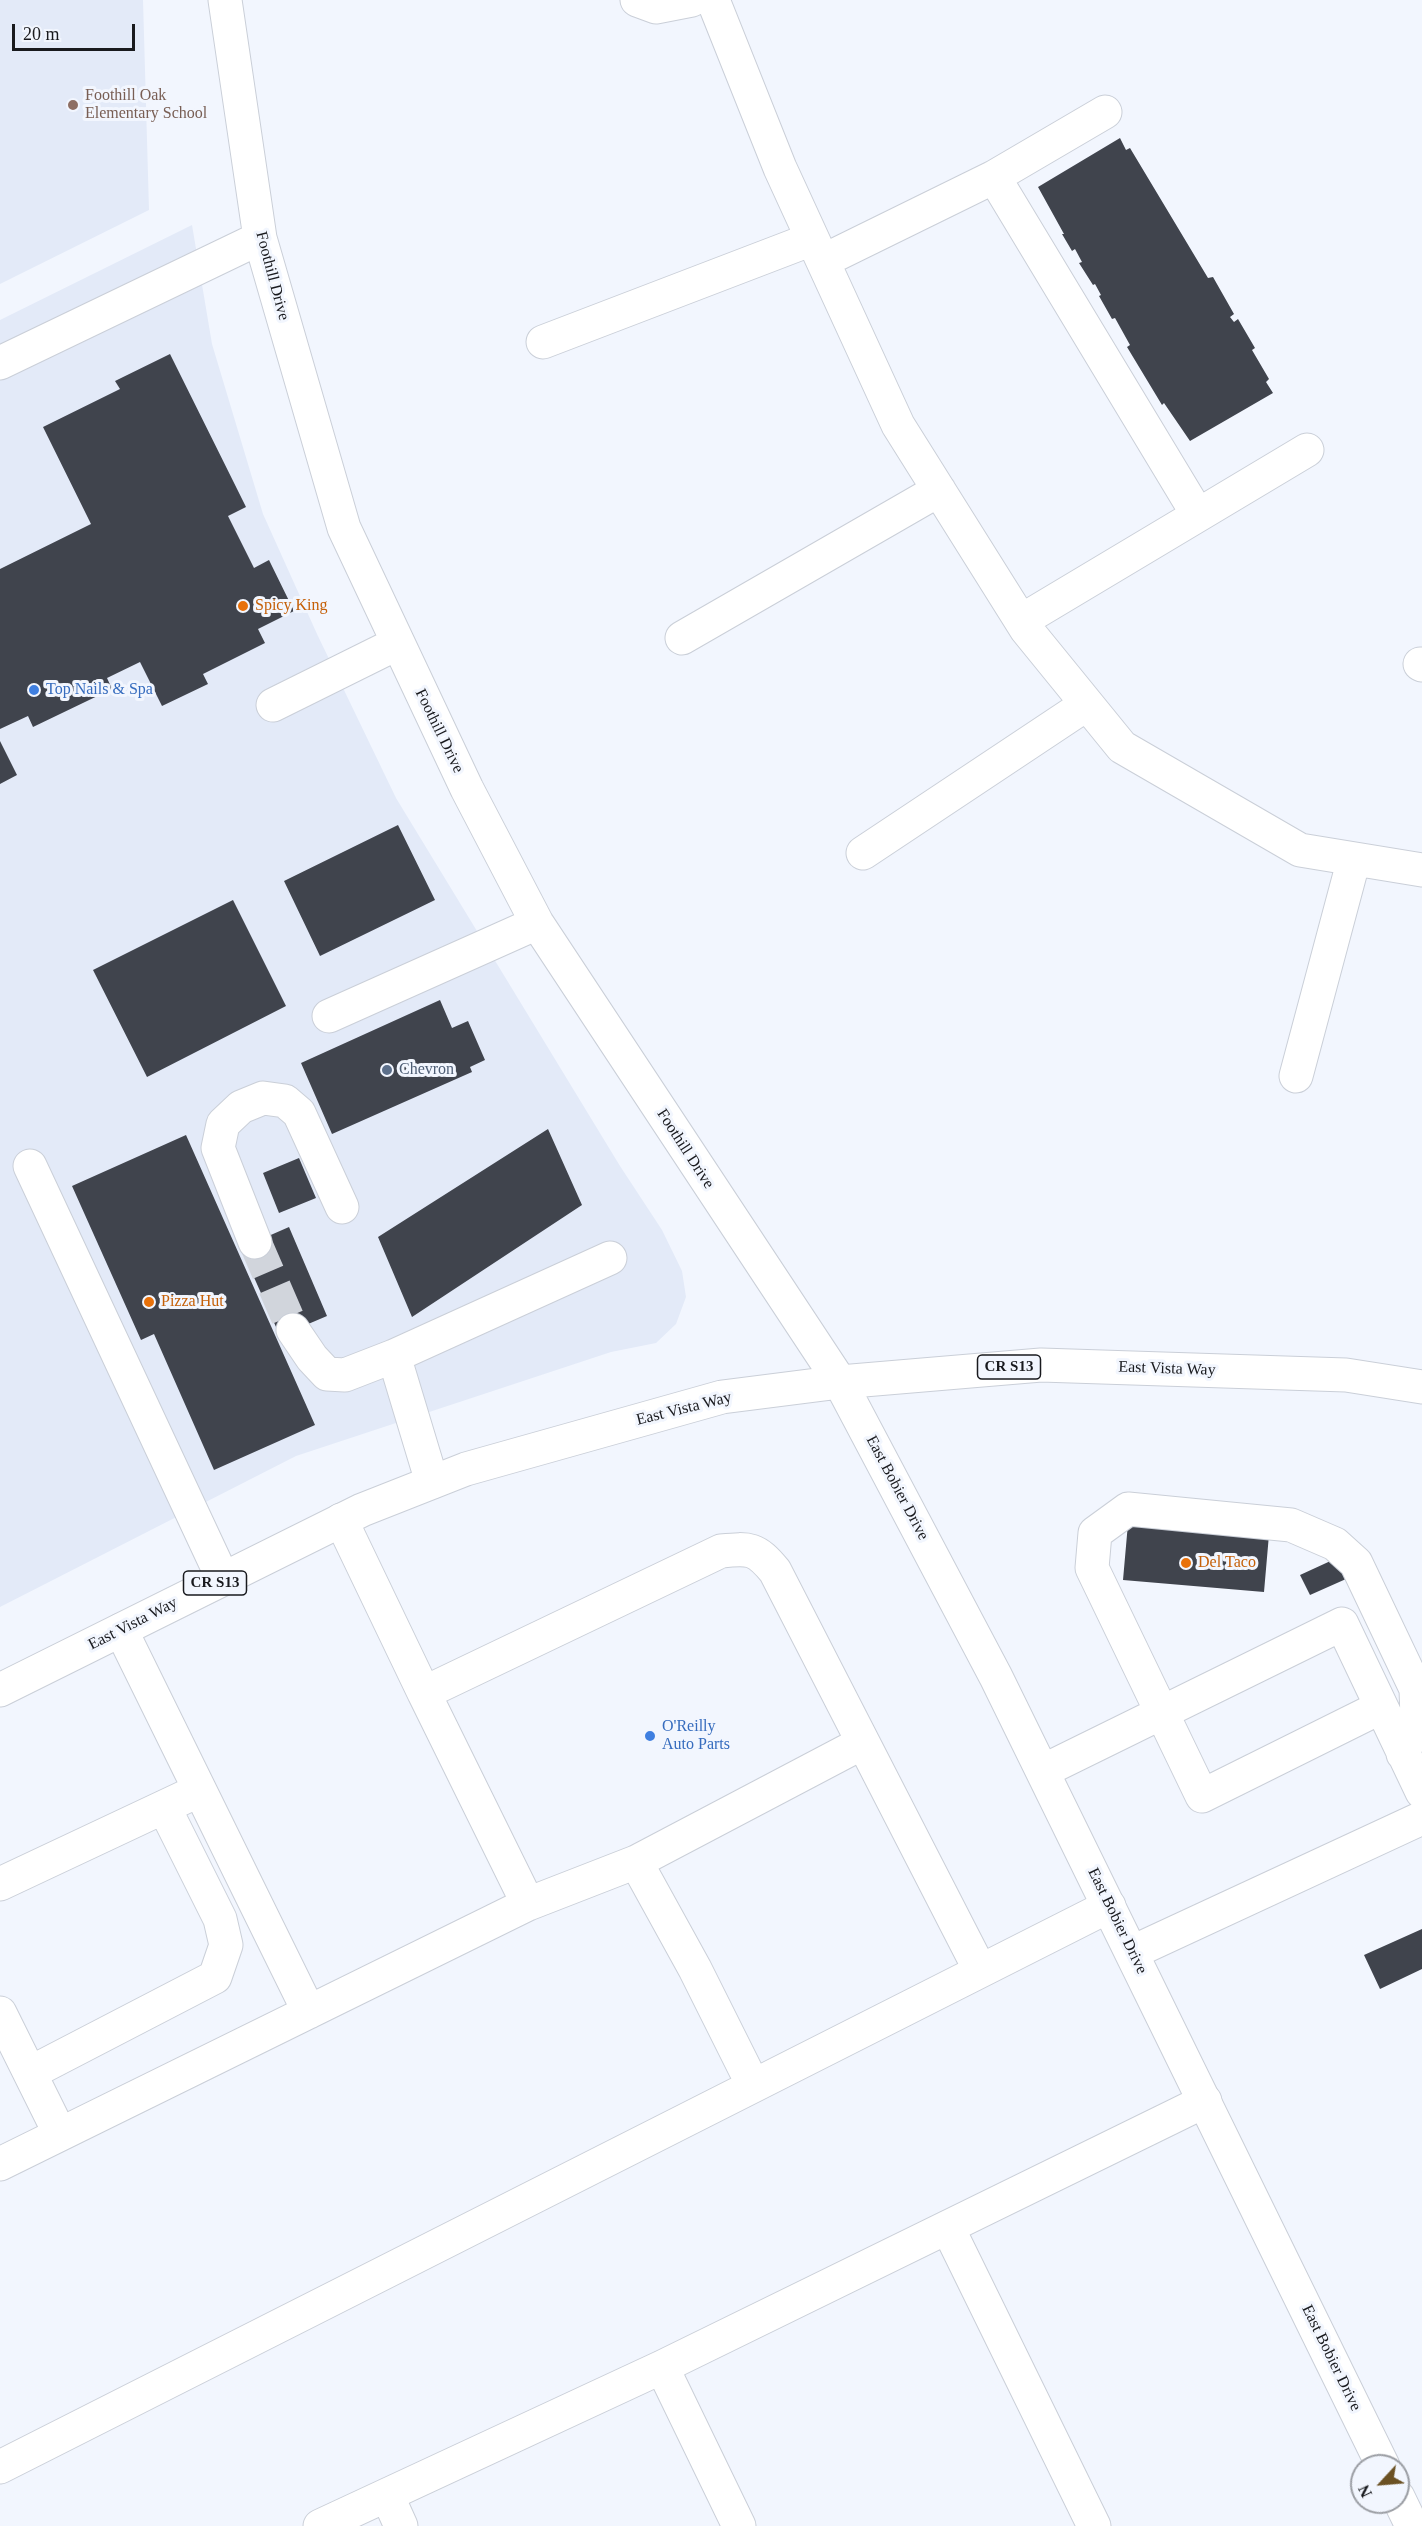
<!DOCTYPE html>
<html>
<head>
<meta charset="utf-8">
<style>
  body { margin:0 }
  #map { position:relative; width:1422px; height:2526px; overflow:hidden; background:#f2f6fe; font-family:"Times New Roman",serif }
  canvas { display:block }
  .north { position:absolute; left:1350px; top:2454px; width:60px; height:60px; box-sizing:border-box; background:#f2f6fe; border:2px solid #9b9ea4; border-radius:50%; rotate:244deg; font-size:16px; font-weight:700; line-height:24px; text-align:center; color:#191a1e }
  .north::after { content:''; display:block; margin:auto; width:21px; height:27px; background:#6b5123; clip-path:polygon(50% 0,100% 100%,50% 72%,0 100%) }
  .scale { position:absolute; left:12px; top:24px; width:123px; height:27px; box-sizing:border-box; border:3px solid #191a1e; border-top:0; padding-left:8px; font-size:18px; line-height:21px; white-space:nowrap; color:#191a1e; -webkit-text-stroke:4px #f2f6fe; paint-order:stroke }
</style>
</head>
<body>
<div id="map">
<canvas width="1422" height="2526"></canvas>
<div class="north">N</div>
<div class="scale">20 m</div>
</div>
<script>
const c = document.querySelector('canvas').getContext('2d');
c.lineJoin = 'round';
function paint(path, color) {
  c.fillStyle = color;
  c.fill(path, 'evenodd');
}
function strokePath(path, color, width, dash) {
  c.strokeStyle = color;
  c.lineWidth = width;
  c.lineCap = dash ? 'butt' : 'round';
  c.setLineDash(dash || []);
  c.stroke(path);
}
function drawText(font, color, halo, rows, align = 'center') {
  c.font = font + ' "Times New Roman",serif';
  c.lineWidth = 6;
  c.setLineDash([]);
  c.textBaseline = 'middle';
  c.strokeStyle = halo;
  c.fillStyle = color;
  for (const [text, x, y, turn = 0] of rows) {
    c.save();
    c.translate(x, y);
    c.rotate((+turn || 0) * Math.PI / 180);
    c.textAlign = isNaN(turn) ? turn : align;
    if (halo) c.strokeText(text, 0, 0);
    c.fillText(text, 0, 0);
    c.restore();
  }
}
const built = new Path2D(`
  M0 0H143L149 210 0 284Z
  M192 225 212 344 263 514 317 634 396 798 620 1166 662 1230 682 1271 686 1297 676 1324 656 1343 611 1352 296 1456 0 1607V320Z`);
const building = new Path2D(`
  M1120 138 1126 150 1130 148 1208 278 1213 277 1234 314 1230 317 1234 322 1238 319 1255 348 1252 350 1269 379 1266 382 1273 393 1190 441 1164 403 1162 405 1127 347 1130 345 1115 318 1112 319 1099 296 1101 295 1095 284 1093 285 1079 263 1082 262 1075 249 1072 251 1062 234H1064L1038 187Z
  M170 354 246 507 228 516 254 568 269 560 294 611 258 629 265 643 203 674 208 684 162 706 140 662 107 678 112 689 33 727 28 716 0 729V569L91 524 43 427 120 389 115 381Z
  M0 741 17 775 0 784Z
  M398 825 435 900 320 956 284 881Z
  M233 900 286 1006 147 1077 93 970Z
  M440 1000 452 1028 468 1021 485 1060 470 1067 472 1072 332 1134 301 1063Z
  M548 1129 582 1205 412 1317 378 1237Z
  M186 1135 315 1425 214 1470 154 1334 141 1340 72 1186Z
  M299 1158 316 1198 279 1213 263 1173Z
  M289 1227 327 1316 280 1336 241 1248Z
  M1129 1512 1270 1523 1264 1592 1123 1580Z
  M1337 1558 1346 1579 1310 1595 1300 1575Z
  M1422 1929V1969L1380 1989 1364 1955Z`);
const minorTunnel = new Path2D(`
  M255 1242 293 1330`);
const minor = new Path2D(`
  M225 0 260 238 344 528 467 789 537 923 840 1382
  M637 0 656 7 692 0
  M713 0 780 168 898 425 1026 629 1122 747 1300 850 1422 870
  M994 177 1198 515
  M823 261 994 177 1105 112
  M543 342 812 239
  M0 363 260 238
  M1021 621 1307 450
  M682 638 939 490
  M1420 664 1422 665
  M273 705 398 643
  M863 853 1087 704
  M329 1016 537 923
  M1296 1076 1354 859
  M30 1166 223 1579
  M255 1242 218 1148 223 1124 241 1107 263 1098 285 1101 299 1113 342 1207
  M293 1330 312 1358 327 1374 345 1375 394 1356
  M432 1482 394 1356 610 1258
  M341 1520 424 1693 721 1551C750 1548 756 1548 775 1571L980 1970
  M121 1630 309 2012
  M1381 1707 1202 1796 1092 1568 1095 1533 1128 1509 1291 1525 1335 1544 1356 1563 1416 1689 1417 1719 1403 1754
  M1043 1771 1342 1624 1422 1792
  M636 1862 695 1969 753 2085
  M0 1884 185 1797
  M528 1904 636 1862 862 1743
  M1133 1952 1422 1818
  M0 2013 60 2134
  M30 2073 215 1977 226 1945 220 1919 164 1807
  M0 2164 528 1904 424 1693
  M948 2228 1094 2526
  M662 2367 739 2526
  M0 2467 1109 1906
  M387 2495 401 2526
  M320 2526 662 2367 1205 2101`);
const major = new Path2D(`
  M840 1382 996 1677 1383 2466
  M0 1690 362 1510 466 1469 722 1397 840 1382 1041 1365 1346 1375 1422 1387
  M1398 2497 1412 2526`);
const markers = [
  [73,105,6,"#8d6e63"],
  [243,606,6,"#e8710a"],
  [34,690,6,"#3f7fe0"],
  [387,1070,6,"#5c6f8a"],
  [149,1302,6,"#e8710a"],
  [1186,1563,6,"#e8710a"],
  [650,1736,6,"#3f7fe0"]
];
const shields = [
  [1009,1367,63],
  [215,1583,63]
];
const shieldNames = [
  ["CR S13",1009,1367],
  ["CR S13",215,1583]
];
const educationNames = [
  ["Foothill Oak",85,96],
  ["Elementary School",85,114]
];
const streetNames = [
  ["Foothill Drive",272,276,75],
  ["Foothill Drive",439,731,64],
  ["Foothill Drive",685,1149,57],
  ["East Vista Way",1167,1369,2],
  ["East Vista Way",684,1409,-14],
  ["East Bobier Drive",897,1488,62],
  ["East Vista Way",133,1624,-27],
  ["East Bobier Drive",1117,1921,64],
  ["East Bobier Drive",1331,2358,64]
];
const foodNames = [
  ["Spicy King",255,606],
  ["Pizza Hut",161,1302],
  ["Del Taco",1198,1563]
];
const shopNames = [
  ["Top Nails & Spa",46,690],
  ["O'Reilly",662,1727],
  ["Auto Parts",662,1745]
];
const serviceNames = [
  ["Chevron",399,1070]
];
paint(built, '#e3eaf8');
paint(building, '#40444d');
strokePath(minorTunnel, '#d1d5dc', 33, [33, 16]);
strokePath(minor, '#cacfd8', 35);
strokePath(major, '#cacfd8', 35);
strokePath(minor, '#fff', 33);
strokePath(major, '#fff', 33);
for (const [x, y, r, color] of markers) {
  const dot = new Path2D();
  dot.arc(x, y, r, 0, 2 * Math.PI);
  c.fillStyle = color;
  c.fill(dot);
  strokePath(dot, '#f2f6fe', 2);
}
for (const [x, y, w] of shields) {
  const box = new Path2D();
  box.roundRect(x - w / 2, y - 12, w, 24, 4.5);
  c.fillStyle = '#f2f6fe';
  c.fill(box);
  strokePath(box, '#191a1e', 1.5);
}
drawText('bold 15px', '#191a1e', null, shieldNames);
drawText('16px', '#785e54', '#f2f6fe', educationNames, 'left');
drawText('16px', '#191a1e', '#f2f6fe', streetNames);
drawText('16px', '#c56008', '#f2f6fe', foodNames, 'left');
drawText('16px', '#366cbe', '#f2f6fe', shopNames, 'left');
drawText('16px', '#4e5e75', '#f2f6fe', serviceNames, 'left');
</script>
</body>
</html>
